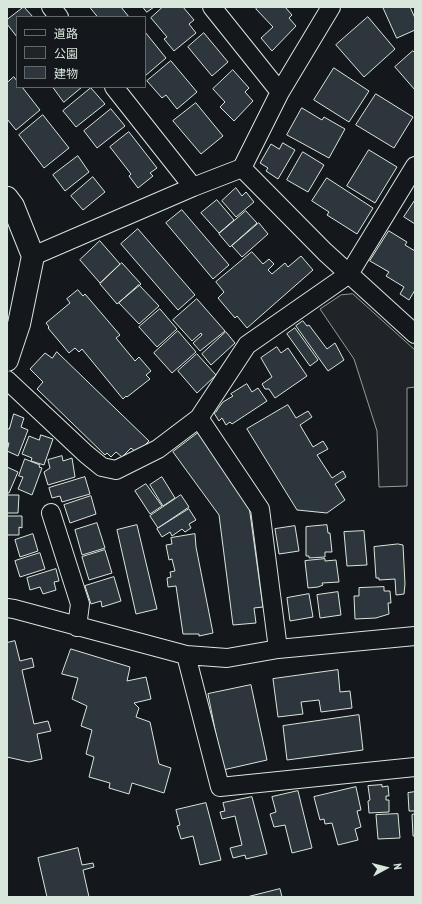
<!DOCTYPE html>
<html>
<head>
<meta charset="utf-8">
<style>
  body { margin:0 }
  #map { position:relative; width:422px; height:904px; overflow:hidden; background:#14181c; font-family:"PT Sans Narrow","Noto Sans JP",sans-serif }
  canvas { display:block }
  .frame { position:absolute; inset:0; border:8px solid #d8e6dc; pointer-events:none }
  .legend { position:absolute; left:16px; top:16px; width:130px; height:72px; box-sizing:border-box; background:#14181c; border:1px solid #626a69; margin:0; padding:5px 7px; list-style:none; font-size:12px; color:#d8e6dc }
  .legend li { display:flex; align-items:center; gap:8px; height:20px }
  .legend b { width:20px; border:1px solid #626a69 }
  .north { position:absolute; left:366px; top:848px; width:40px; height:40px; -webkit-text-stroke:3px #14181c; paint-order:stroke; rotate:83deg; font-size:11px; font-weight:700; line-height:16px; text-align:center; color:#d8e6dc }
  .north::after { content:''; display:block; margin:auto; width:14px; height:18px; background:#d8e6dc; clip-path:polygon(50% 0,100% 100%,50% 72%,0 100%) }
</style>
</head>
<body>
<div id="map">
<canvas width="422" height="904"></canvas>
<div class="frame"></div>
<ul class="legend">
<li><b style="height:5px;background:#14181c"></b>道路</li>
<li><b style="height:11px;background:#202428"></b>公園</li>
<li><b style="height:11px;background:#2c363c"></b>建物</li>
</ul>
<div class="north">N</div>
</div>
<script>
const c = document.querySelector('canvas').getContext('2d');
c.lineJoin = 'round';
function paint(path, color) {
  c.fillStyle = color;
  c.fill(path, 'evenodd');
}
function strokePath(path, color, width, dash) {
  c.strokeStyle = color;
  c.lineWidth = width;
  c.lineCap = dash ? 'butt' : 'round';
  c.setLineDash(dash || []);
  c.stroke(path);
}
const green = new Path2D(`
  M353 294 415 350V387L407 388V486L379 487 377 431 354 359 320 309 341 295Z`);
const building = new Path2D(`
  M24 7 33 17H17V37L7 24V20Z
  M90 7H121L129 17H98Z
  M143 7H154L147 12Z
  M163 7H183L194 20 189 24 196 33 174 51 164 39 167 37 151 18Z
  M258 7H285L292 15 289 18 296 26 272 51 261 38 273 27 256 9Z
  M383 7H410L415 18V30L397 38Z
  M368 17 395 49 364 77 336 45Z
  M145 32 166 58 145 76Z
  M204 33 228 62 212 76 188 47Z
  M413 51 415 53V90L395 67Z
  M171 61 197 92 177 109 166 95 162 98 147 81Z
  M334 68 369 91 349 122 314 100Z
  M233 70 249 88 245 92 253 101 234 121 220 107 225 102 213 89Z
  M14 77 17 81V87H22L40 110 16 130 7 119V83Z
  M53 87H82L64 102Z
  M91 88 105 104 76 127 63 111Z
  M376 94 413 117 394 148 356 125Z
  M196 103 223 136 201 154 173 121Z
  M302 108 322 120 324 117 345 129 329 158 287 135Z
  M111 109 125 126 97 148 84 131Z
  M43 115 69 148 44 168 19 135Z
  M129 132 157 168 150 173 153 176 138 188 129 176 131 174 110 147Z
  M283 143 295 150 278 179 266 171 268 168 260 163 271 144 279 149Z
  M369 150 397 167 375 203 347 186Z
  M303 152 324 165 308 192 287 180Z
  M78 156 89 172 65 191 53 175Z
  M93 177 105 192 83 210 71 196Z
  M327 178 373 208 357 234 327 215 329 212 312 201Z
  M236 188 242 196 246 192 254 202 236 217 222 201Z
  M217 200 234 220 219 233 201 213Z
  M415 200V224L404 217Z
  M182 210 229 265 213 279 166 223Z
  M246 211 257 223 230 247 219 234Z
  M259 223 268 234 242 257 232 246Z
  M138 229 195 295 178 310 121 244Z
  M389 231 407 242 405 245 415 251V290L409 300 400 294 404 287 386 276 389 272 370 261Z
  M100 241 120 264 100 283 80 260Z
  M252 252 263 264 269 259 274 264 268 270 272 274 285 263 288 267 301 256 313 270 247 328 237 316 235 318 218 298 224 292 216 282Z
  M122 263 141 284 117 304 100 284Z
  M139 285 159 306 139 324 119 303Z
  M78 290 83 296 85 294 120 335 116 338 135 361 139 357 151 371 146 375 150 379 127 397 126 396 123 399 82 349 79 352 75 348 69 353 48 328 49 327 46 323 70 303 67 299Z
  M197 299 225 331 200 351 193 343 202 335 201 333 192 341 173 320Z
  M160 309 177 329 157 347 139 327Z
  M303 321 307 326 309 325 327 349 335 343 344 360 328 371 296 326Z
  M295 328 318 360 310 366 287 334Z
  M178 331 196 352 172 373 154 353Z
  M226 332 235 343 211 365 202 354Z
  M277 347 281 353 288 348 307 376 275 398 269 389H265L262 384 272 377 261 358Z
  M57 352 149 441 137 453 131 448 122 457 116 452 111 457 107 453 105 455 37 389 43 382 30 369 45 353 52 358Z
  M197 354 216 375 197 393 178 371Z
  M247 384 252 392 258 388 267 401 232 424 230 422 226 425 222 418 219 421 214 413 217 411V410L223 402 233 396 231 394Z
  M288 405 296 418 308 411 312 417 300 425 313 447 323 441 328 449 317 455 332 478 343 471 346 477 335 484 345 500 327 513 297 510 247 429Z
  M14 414 24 418 21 427 28 430 18 456 7 451 9 443H7V429H9Z
  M198 433 249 506 263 607 254 608 256 623 233 625 219 515 173 452Z
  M41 435 53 439 44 465 31 461 32 458 22 454 29 436 39 440Z
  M62 456 63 461 72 458 75 477 48 485 44 472 50 468 48 460Z
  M25 459 40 465 39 467 42 468 32 495 18 489 23 477 19 476Z
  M7 467 18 472 9 493H7Z
  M85 477 90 494 62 502 60 496 52 498 49 488Z
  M162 477 175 498 163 506 150 485Z
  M146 484 162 506 150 514 135 491Z
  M7 495H19L18 513H7Z
  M181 495 189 507 158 528 150 516Z
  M91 496 96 514 70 523 64 505Z
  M189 509 196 520 189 524 191 528 185 532 182 529 172 536 170 532 162 537 157 529Z
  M7 516H22V528L19 527V535H7Z
  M97 523 105 548 82 555 75 530Z
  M137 525 157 609 136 614 117 530Z
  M327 525 328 533H330L332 552H325V557L309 558V556H306V527Z
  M295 526 299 551 279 554 275 529Z
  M364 531 367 565 347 566 344 532Z
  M33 534 38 551 20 557 15 540Z
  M195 534 196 547 213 633 199 636V634H183L176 586 168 587 167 578 171 577 170 572 175 571 172 559 169 560 166 545 172 544 171 538Z
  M398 544 403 545 405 584 404 594 396 595 395 579 379 580V578H376L374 547Z
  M105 550 112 573 89 580 82 557Z
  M40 553 45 569 20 577 15 561Z
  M325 559V561L336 560 339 582 322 583 323 585 318 587 308 588 305 561Z
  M56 569 59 581 54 582 56 590 43 594 40 587 30 590 27 578Z
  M114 577 121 601 102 607 101 601 91 604 85 586Z
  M384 587V591H390L391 603H388L389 614 376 618 355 619 354 596H359V588Z
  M338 592 341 615 320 618 317 595Z
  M309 594 313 617 290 621 287 598Z
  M15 641 20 661 32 658 34 667 22 670 34 724 48 721 51 731 37 734 42 759 29 762 7 757V643Z
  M71 649 130 667 127 681 146 677 151 699 134 703 139 708 136 717 150 722 159 764 171 768 164 793 132 783 129 794 109 788 110 783 89 777 94 757 86 754 92 730 81 726 87 706 72 699 78 678 62 674Z
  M338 670 340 692 350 691 352 708 321 712 319 700 301 702 303 714 278 717 273 679Z
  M251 685 267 760 223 770 208 694Z
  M359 715 363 750 287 760 283 726Z
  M382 785V787L388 786 389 796H386V800H389V812L369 813 368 801 370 800 368 786Z
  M356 787 361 810 357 811 361 827 355 829 358 840 338 845 332 823 325 824 324 819 320 820 314 797Z
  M298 791 312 848 292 853 285 825 274 827 270 814 276 812 272 797Z
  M415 792V811H409L408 793Z
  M252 797 267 854 246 859 245 855 233 858 230 848 242 845 235 816 222 819 220 812 225 811 223 803Z
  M206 803 221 860 200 865 193 836 181 839 177 826 180 825 176 810Z
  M398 814 400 838 378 839 376 815Z
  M415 814V836H413L412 815Z
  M78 848 82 865 93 863 94 867 83 870 89 897H47L38 858Z
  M280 889 282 897H247Z`);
const minor = new Path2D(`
  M51 7 59 17
  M212 7 280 92
  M114 87 193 187
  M242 168 325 252 415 334
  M33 256 193 187 242 168 280 92 331 7
  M7 380 86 454 102 467 116 470 158 449 199 418 247 345 349 274 415 166
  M199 418 260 509 278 649
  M51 513 80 604 77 627
  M7 608 14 609 186 655 227 658 278 649 415 636
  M186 655 220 787 415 767`);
const tertiary = new Path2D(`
  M7 198 13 206 33 256 19 324 7 360`);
paint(green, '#202428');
strokePath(green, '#939e99', 1);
paint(building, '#2c363c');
strokePath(building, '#d8e6dc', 1);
strokePath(minor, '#d8e6dc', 20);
strokePath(tertiary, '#d8e6dc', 24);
strokePath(minor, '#14181c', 18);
strokePath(tertiary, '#14181c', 22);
</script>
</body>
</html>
